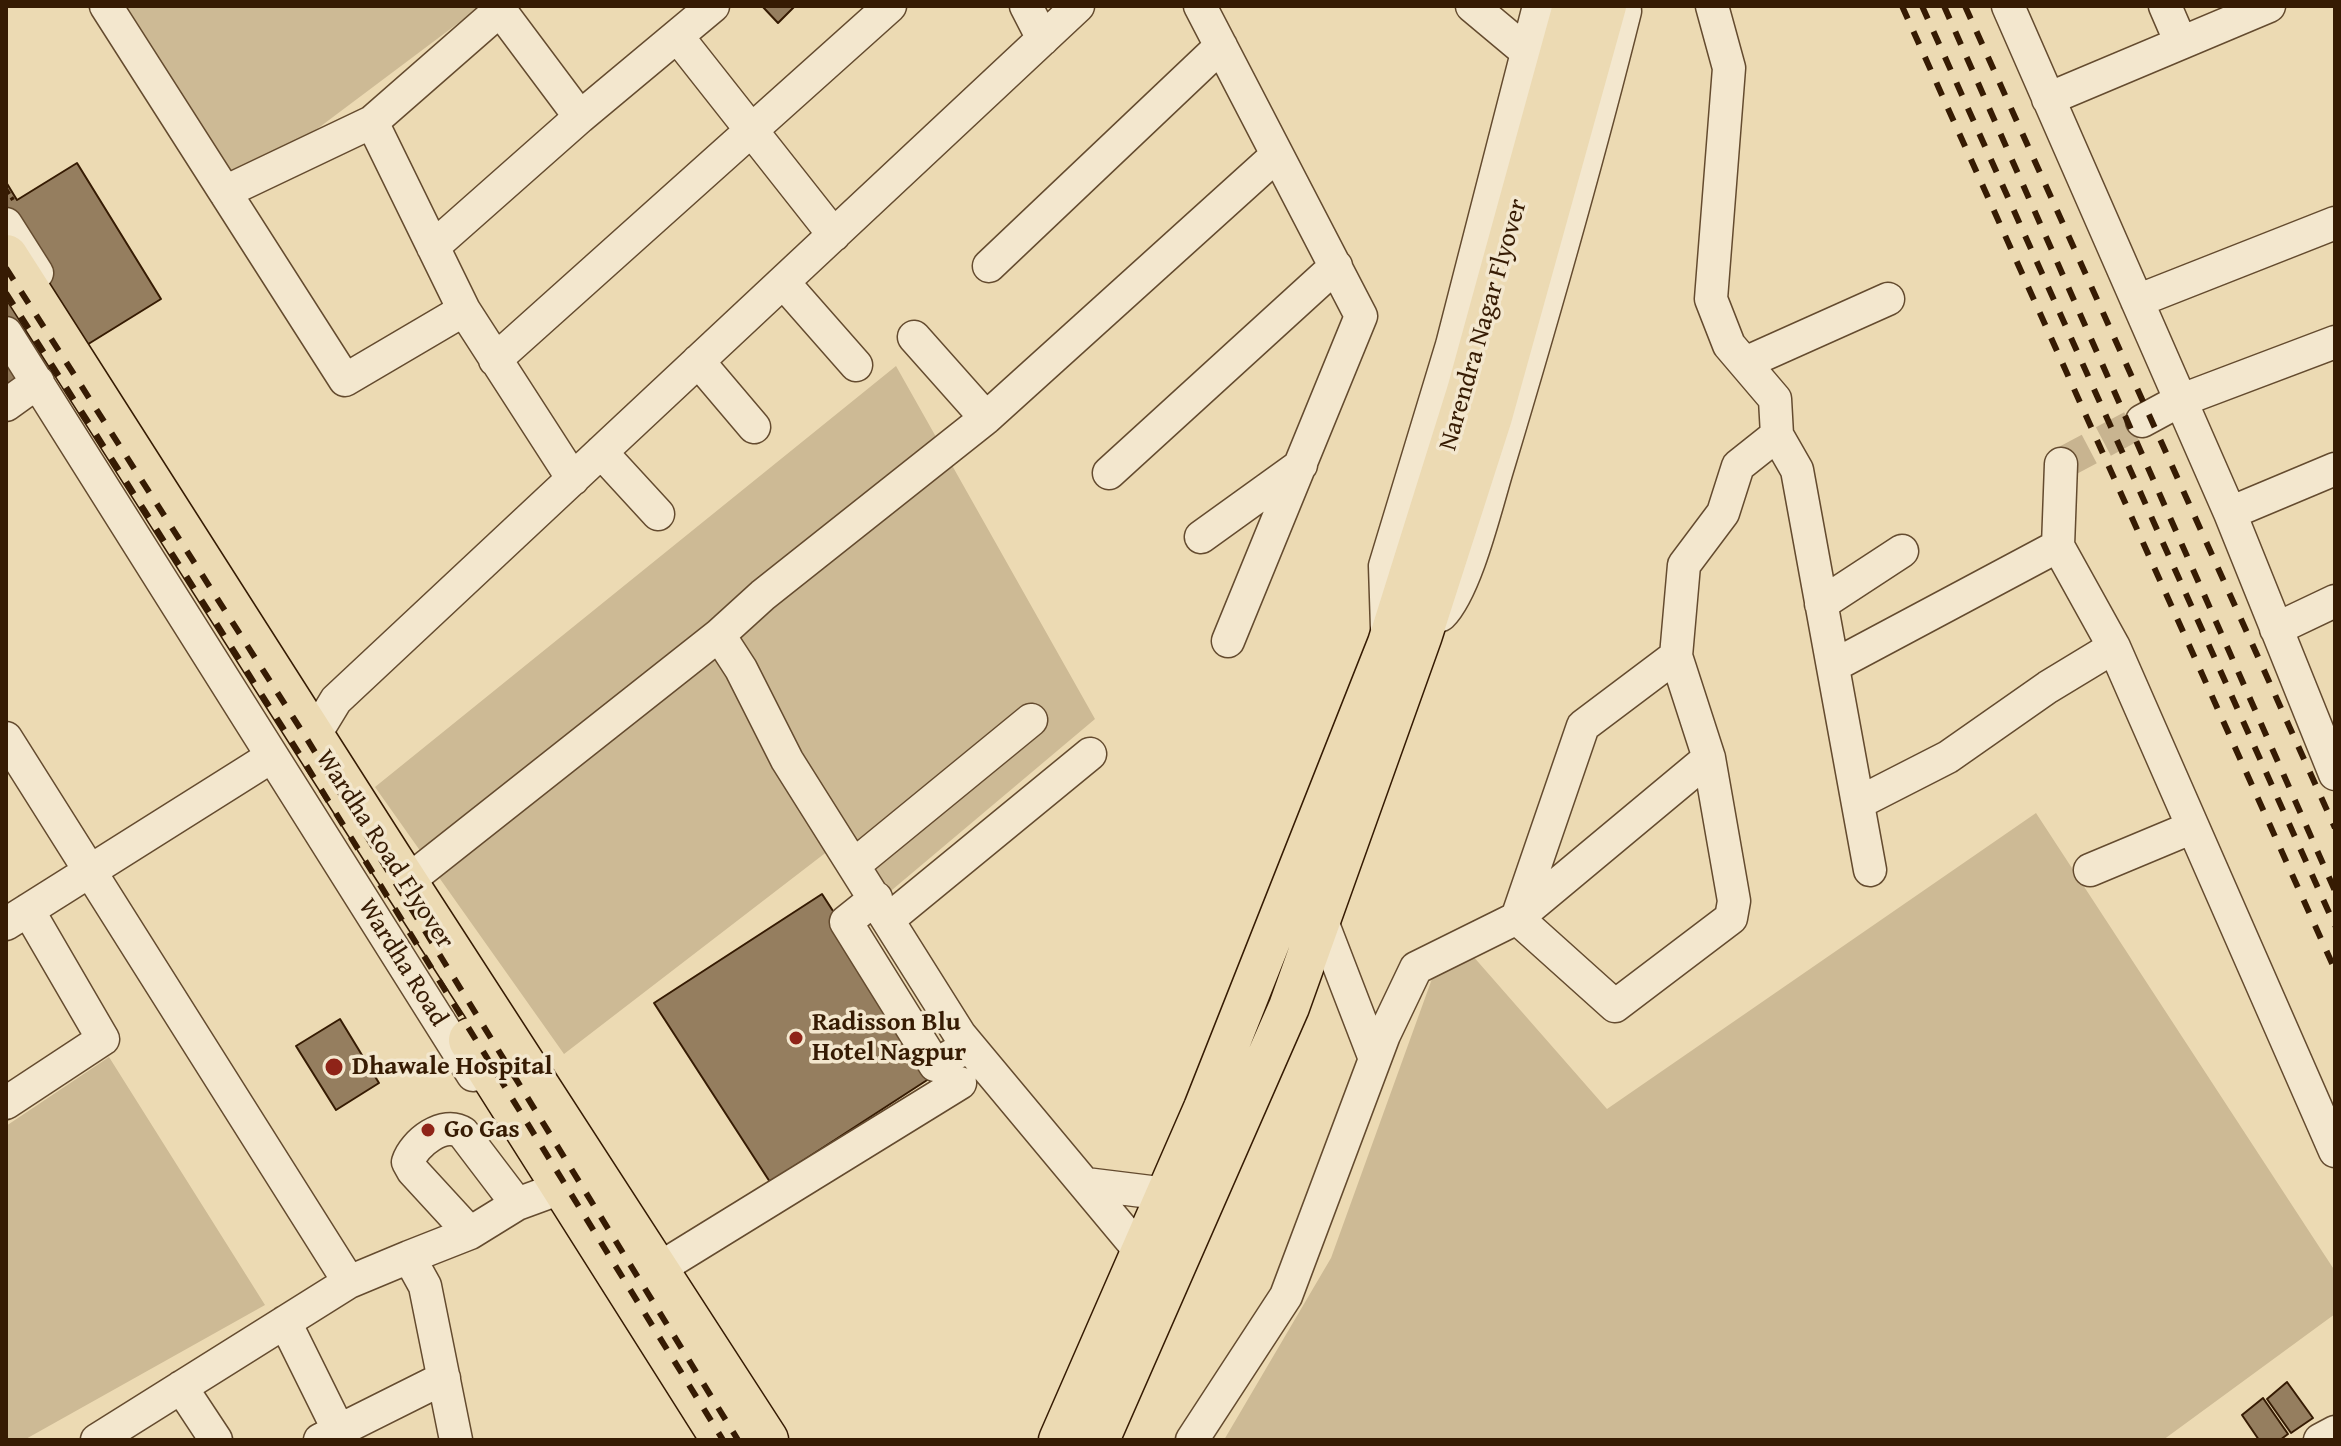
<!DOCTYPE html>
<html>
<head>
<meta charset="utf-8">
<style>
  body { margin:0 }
  #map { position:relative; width:2341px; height:1446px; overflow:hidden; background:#ecdab3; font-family:"Gentium Book Plus",serif }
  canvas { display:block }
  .frame { position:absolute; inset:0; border:8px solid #361b03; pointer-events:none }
</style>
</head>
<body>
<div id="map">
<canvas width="2341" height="1446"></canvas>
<div class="frame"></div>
</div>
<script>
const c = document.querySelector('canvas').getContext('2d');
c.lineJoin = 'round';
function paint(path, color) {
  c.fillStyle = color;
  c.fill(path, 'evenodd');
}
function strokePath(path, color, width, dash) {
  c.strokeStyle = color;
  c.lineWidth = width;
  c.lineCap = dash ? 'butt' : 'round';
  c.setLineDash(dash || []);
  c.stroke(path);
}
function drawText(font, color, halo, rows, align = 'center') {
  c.font = font + ' "Gentium Book Plus",serif';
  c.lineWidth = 7;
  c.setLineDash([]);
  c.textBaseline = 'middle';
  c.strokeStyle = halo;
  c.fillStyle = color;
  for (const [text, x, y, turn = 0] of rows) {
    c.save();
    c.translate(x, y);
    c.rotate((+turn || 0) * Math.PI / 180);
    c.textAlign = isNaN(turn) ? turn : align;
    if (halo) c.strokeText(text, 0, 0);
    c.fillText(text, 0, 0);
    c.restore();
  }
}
const green = new Path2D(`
  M120 6H481L237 189Z
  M896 366 1095 719 886 895 837 844 564 1054 375 787Z
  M2036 813 2335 1271V1314L2163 1440H1224L1331 1258 1433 976 1472 955 1607 1109Z
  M109 1057 265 1305 24 1440H6V1126Z`);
const building = new Path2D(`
  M762 6H795L778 23Z
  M77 163 161 299 6 395V182L17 200Z
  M822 894 938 1073 770 1182 654 1003Z
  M340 1019 379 1083 336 1110 296 1046Z
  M2287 1382 2313 1418 2291 1433 2267 1399Z
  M2263 1398 2288 1434 2280 1440H2259L2242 1415Z`);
const minorTunnel = new Path2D(`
  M2061 464 2142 421`);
const path = new Path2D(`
  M6 189 13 200`);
const minor = new Path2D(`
  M106 6 345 380 464 310 372 122 500 10 580 117 713 6
  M1026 6 1043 39
  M1200 6 1361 316 1228 641
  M1472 6 1527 52
  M2008 6 2230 513 2335 469
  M2165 6 2181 43
  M677 36 834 235
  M2048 99 2269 6
  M225 192 372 122
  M6 224 37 273
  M433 247 580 117
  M989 266 1221 46
  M783 282 856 365
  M2137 301 2335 223
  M464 310 573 479
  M6 333 473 1075
  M914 337 986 418 1277 155
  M495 360 890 6
  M698 361 754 427
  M1745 363 1888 299
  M6 405 38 382
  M2142 421 2179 401 2335 342
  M1777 435 1797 470 1870 870
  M601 452 658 514
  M1109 473 1336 266
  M2230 513 2335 774
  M1201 537 1301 465
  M2058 546 2061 464
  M1821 604 1902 551
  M1441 615C1467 589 1487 501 1499 463 1544 313 1587 163 1625 11L1623 6
  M1387 628 1385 566 1452 345 1539 6
  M2276 629 2335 601
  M719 635 741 669 787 760 960 1035 1141 1252
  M2114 647 2335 1151
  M1676 656 1709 758 1734 901 1731 918 1615 1006 1517 918 1583 726Z
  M1676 656 1684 565 1723 513 1738 466 1777 435 1775 399 1729 345 1711 299 1729 68 1712 6
  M1833 666 2058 546 2114 647 2048 687 1948 757 1858 803
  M322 723 336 700 1078 6
  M6 738 349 1282
  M854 865 1031 720
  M2090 870 2193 827
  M418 873 719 635 763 595 986 418
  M876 898 846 922 935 1065 968 1046
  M889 919 1090 754
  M1321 919 1375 1059
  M6 924 271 757
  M6 1103 103 1039 28 910
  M1086 1184 1167 1194
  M470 1233 413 1171 408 1162C414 1143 444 1120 463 1133L517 1204
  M668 1263 960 1083
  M285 1322 333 1419 335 1440
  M181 1387 216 1440
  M97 1440 349 1282 409 1257
  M320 1440 444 1378
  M456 1440 425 1286 409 1257 470 1233 517 1204 547 1193
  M1192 1440 1286 1296 1384 1035 1416 968 1517 918 1709 758
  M2320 1440 2335 1432`);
const major = new Path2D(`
  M1059 1440 1204 1108 1388 643 1467 391 1573 6
  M1099 1440 1289 1007 1422 635 1492 417 1606 6`);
const highway = new Path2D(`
  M6 257 390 859 766 1440
  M471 1040 724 1440`);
const rail = new Path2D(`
  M1902 6 2335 970
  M1922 6 2335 926
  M1944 6 2335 891
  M1965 6 2335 828
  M6 268 307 739 738 1440
  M6 293 295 747 723 1440`);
const markers = [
  [796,1038,8,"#8f2418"],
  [334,1067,10,"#8f2418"],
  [428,1130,8,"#8f2418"]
];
const streetNames = [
  ["Narendra Nagar Flyover",1484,325,-74],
  ["Wardha Road Flyover",384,850,57],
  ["Wardha Road",402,963,58]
];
const poiNames = [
  ["Radisson Blu",812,1023],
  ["Hotel Nagpur",812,1053],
  ["Dhawale Hospital",352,1067],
  ["Go Gas",444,1130]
];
paint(green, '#cdba95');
paint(building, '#957e5f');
strokePath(building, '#361b03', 2);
strokePath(minorTunnel, '#c8b490', 32, [32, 16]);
strokePath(minor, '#644b2f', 35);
strokePath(major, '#361b03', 43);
strokePath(highway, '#361b03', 47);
strokePath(path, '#361b03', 4, [6, 4]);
strokePath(minor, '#f3e7ce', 32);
strokePath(major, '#ecdab3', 40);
strokePath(highway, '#ecdab3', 44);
strokePath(rail, '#361b03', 6, [14, 14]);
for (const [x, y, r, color] of markers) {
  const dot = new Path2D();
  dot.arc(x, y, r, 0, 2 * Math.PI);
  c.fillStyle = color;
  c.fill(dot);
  strokePath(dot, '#f3e7ce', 3);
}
drawText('26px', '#361b03', '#f3e7ce', streetNames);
drawText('bold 26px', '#361b03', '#f3e7ce', poiNames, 'left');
</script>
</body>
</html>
